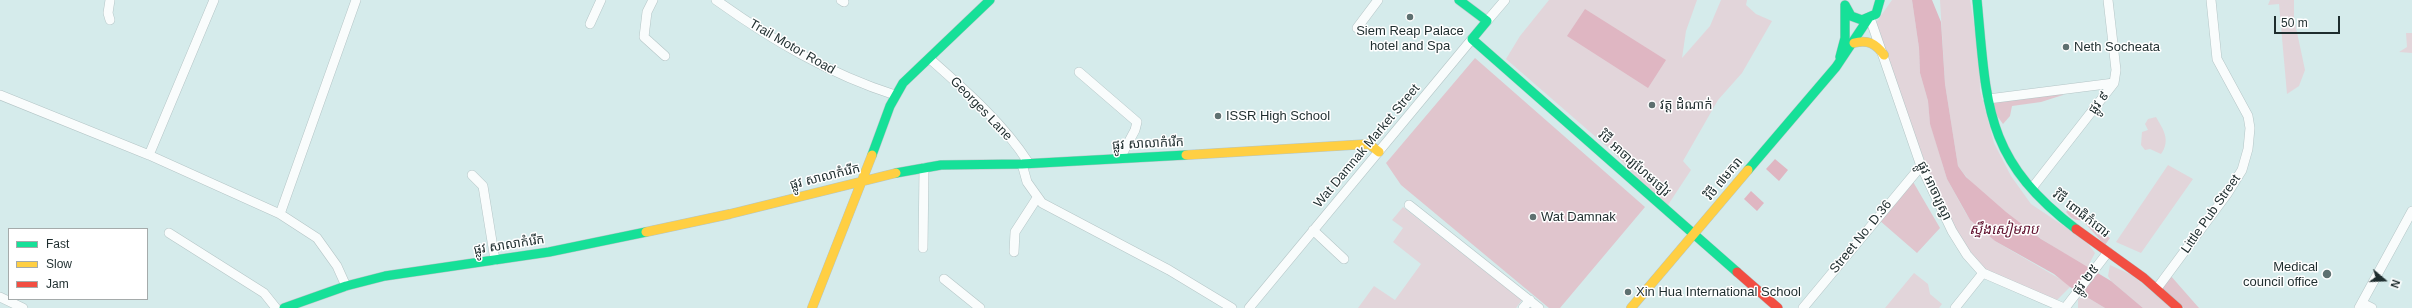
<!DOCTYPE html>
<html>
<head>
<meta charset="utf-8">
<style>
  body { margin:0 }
  #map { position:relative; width:2412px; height:308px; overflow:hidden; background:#d5ebeb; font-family:Helvetica,sans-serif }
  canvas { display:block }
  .legend { position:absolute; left:8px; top:228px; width:140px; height:72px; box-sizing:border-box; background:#fff; border:1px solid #a5abab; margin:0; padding:5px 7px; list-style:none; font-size:12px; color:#1e2d2e }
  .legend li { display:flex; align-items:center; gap:8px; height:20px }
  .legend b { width:20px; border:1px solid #a5abab }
  .north { position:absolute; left:2364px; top:260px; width:40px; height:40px; -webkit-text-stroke:3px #fff; paint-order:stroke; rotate:109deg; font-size:11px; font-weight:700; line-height:16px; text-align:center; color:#1e2d2e }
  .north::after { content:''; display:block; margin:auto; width:14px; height:18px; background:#1e2d2e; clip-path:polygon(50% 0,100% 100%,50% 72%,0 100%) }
  .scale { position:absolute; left:2274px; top:16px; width:66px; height:18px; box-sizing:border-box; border:2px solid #1e2d2e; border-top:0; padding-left:5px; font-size:12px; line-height:14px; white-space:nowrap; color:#1e2d2e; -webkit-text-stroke:3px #fff; paint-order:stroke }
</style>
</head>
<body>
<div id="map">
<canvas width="2412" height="308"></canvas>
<ul class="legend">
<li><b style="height:5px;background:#16e098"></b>Fast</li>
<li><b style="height:5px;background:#ffcf43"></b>Slow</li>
<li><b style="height:5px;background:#f24e42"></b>Jam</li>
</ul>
<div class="north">N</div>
<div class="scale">50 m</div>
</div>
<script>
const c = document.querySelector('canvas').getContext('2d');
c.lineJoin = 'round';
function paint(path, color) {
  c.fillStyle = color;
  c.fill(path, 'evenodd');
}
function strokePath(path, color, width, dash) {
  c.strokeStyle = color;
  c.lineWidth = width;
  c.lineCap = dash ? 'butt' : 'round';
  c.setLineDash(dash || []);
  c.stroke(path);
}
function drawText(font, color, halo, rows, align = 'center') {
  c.font = font + ' Helvetica,"Noto Sans Khmer",sans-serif';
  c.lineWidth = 3;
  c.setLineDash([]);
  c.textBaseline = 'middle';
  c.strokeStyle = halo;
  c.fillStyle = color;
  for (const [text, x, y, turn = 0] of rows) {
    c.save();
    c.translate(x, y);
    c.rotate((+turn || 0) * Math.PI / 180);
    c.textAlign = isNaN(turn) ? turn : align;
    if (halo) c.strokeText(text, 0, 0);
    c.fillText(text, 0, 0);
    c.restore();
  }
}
const green = new Path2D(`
  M1549 0H1697L1686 31 1682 58 1710 26 1721 0H1747L1746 5 1756 14 1772 21 1742 73 1718 100 1683 161 1691 170 1666 208 1612 151 1506 59 1520 36Z
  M1892 0H1912L1919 48 1920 73 1928 101 1930 123 1947 179 1964 210 1970 220 1995 241 2067 283 2070 287 2057 300 1990 274 1962 243 1931 180 1875 24Z
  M1940 0H1970L1979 54 1980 90 1994 143 2011 176 2031 204 2086 241 2095 253 2087 268C2042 239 1989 209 1958 166L1945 84Z
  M2270 0H2294V18L2305 70 2299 86 2287 94 2279 4 2268 5Z
  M2406 33H2412V53L2399 52 2407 47Z
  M2156 117C2163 129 2171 140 2161 154L2150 149 2145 150 2141 145 2142 132 2148 130 2145 124 2148 119Z
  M2168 165 2193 179 2141 253 2116 242Z
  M1403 207 1522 300 1516 308H1358L1374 286 1395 300 1421 264 1393 242 1403 228 1392 220Z
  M2110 265 2132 275 2171 308H2143L2111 281 2108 276Z
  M1914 273 1928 284 1930 294 1942 304 1939 308H1885Z
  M2085 296 2105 308H2078V299Z`);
const forest = new Path2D(`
  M1475 58 1645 207 1560 308H1549L1401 185 1386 163Z
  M2062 91 2063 95 2041 102 2012 106 2010 116 2003 124 1995 113 1992 100Z
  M1912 180 1940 228 1917 253 1879 220Z
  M2068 210 2110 238 2105 245 2082 220C2075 221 2071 218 2066 212Z
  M2170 275 2199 308H2184L2160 286Z`);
const water = new Path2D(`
  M1912 0H1932L1941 22 1945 84 1958 166 1966 177 2006 212 2041 239 2111 281 2143 308H2105L2070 287 2054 274 1995 241 1970 220 1947 179 1930 124 1928 101 1920 73 1919 48Z
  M1585 9 1666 60 1648 88 1567 36Z
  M1775 159 1788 170 1779 181 1766 169Z
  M1751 191 1764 203 1757 211 1744 199Z`);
const street = new Path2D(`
  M110 0 108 13 110 20
  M653 0 647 12 644 37 665 56
  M716 0C772 40 829 74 895 95
  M841 0 844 2
  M1870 18 1921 166 1952 231 1967 255 1983 273 2064 308
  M1487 21 1505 0
  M590 24 601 0
  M1357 28 1378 0
  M930 59C965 90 1003 123 1028 162
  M1079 72 1137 122 1135 130 1120 158
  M0 95 149 155 280 214 317 238 337 266 346 286
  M1988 99 2114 83
  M149 155 214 0
  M1022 164 1027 182 1042 203 1169 270 1232 308
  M472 175 483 186 495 260
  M2032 188 2114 83 2116 70 2108 0
  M1409 205 1539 308
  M280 214 356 0
  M1313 230 1344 259
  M169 233 264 293 276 308
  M923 248 924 168
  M1014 252 1015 232 1037 198
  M944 279 980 308
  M2158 287 2227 194 2242 170 2248 149 2250 128 2248 116 2217 59 2211 0
  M0 297 23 308
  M2362 303 2372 308
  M1249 308 1472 39
  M1523 308 1530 300
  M1803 308 1921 166
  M1955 308 1983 273
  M2065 308 2108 252
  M2359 308 2412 211`);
const fast = new Path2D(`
  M1459 0 1487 21 1472 39 1737 272
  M1977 0C1987 106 1984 159 2076 229
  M1845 5 1851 16 1862 20 1876 14 1880 0
  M1840 57 1845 38V6
  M872 155 890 106 903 83 990 0
  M1748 170 1836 67 1868 19
  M896 173 941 165 1022 164 1186 155
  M284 308 346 286 385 276 549 252 646 232`);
const slow = new Path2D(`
  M1854 43C1868 39 1876 44 1884 55
  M1186 155 1369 144 1379 152
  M646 232 730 214 896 173
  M812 308 872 155
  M1631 308 1748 170`);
const jam = new Path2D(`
  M2076 229 2144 278 2178 308
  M1737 272 1778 308`);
const markers = [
  [1410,17,4,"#5e7070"],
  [2066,47,4,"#5e7070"],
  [1652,105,4,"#5e7070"],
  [1218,116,4,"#5e7070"],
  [1533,217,4,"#5e7070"],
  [2327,274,5,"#5e7070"],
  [1628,292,4,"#5e7070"]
];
const poiNames = [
  ["Siem Reap Palace",1410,31,"center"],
  ["hotel and Spa",1410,46,"center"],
  ["Neth Socheata",2074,47],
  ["វត្ត ដំំណាក់",1660,105],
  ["ISSR High School",1226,116],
  ["Wat Damnak",1541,217],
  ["Medical",2318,267,"right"],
  ["council office",2318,282,"right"],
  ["Xin Hua International School",1636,292]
];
const streetNames = [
  ["Trail Motor Road",792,47,30],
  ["ផ្លូវ ៩",2099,103,-53],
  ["Georges Lane",981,109,46],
  ["ផ្លូវ សាលាកំរើក",1148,144,-3],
  ["Wat Damnak Market Street",1367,146,-50],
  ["វិថី អាចារ្យហែមចៀវ",1634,164,42],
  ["ផ្លូវ សាលាកំរើក",825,177,-14],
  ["វិថី ៧មករា",1724,179,-50],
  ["ផ្លូវ អាចារ្យស្វា",1934,191,65],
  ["វិថី ពោធិកំបោរ",2081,214,38],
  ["Little Pub Street",2211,214,-55],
  ["Street No. D.36",1861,237,-51],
  ["ផ្លូវ សាលាកំរើក",509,245,-9],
  ["ផ្លូវ ២៥",2086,280,-52]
];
const waterNames = [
  ["ស្ទឹងសៀមរាប",2004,230]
];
paint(green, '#e2d5da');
paint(forest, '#e0c5cd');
paint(water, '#dfb6c2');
strokePath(street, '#b4c5c6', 10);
strokePath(fast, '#b4c5c6', 10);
strokePath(slow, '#b4c5c6', 10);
strokePath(jam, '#b4c5c6', 10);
strokePath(street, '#f9fcfc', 9);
strokePath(fast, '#16e098', 9);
strokePath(slow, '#ffcf43', 9);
strokePath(jam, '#f24e42', 9);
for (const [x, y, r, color] of markers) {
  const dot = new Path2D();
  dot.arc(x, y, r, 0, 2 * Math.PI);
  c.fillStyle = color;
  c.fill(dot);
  strokePath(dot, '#fff', 1.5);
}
drawText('13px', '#1e2d2e', '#fff', poiNames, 'left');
drawText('13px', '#1e2d2e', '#fff', streetNames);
drawText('italic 14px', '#631531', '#fff', waterNames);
</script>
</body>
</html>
